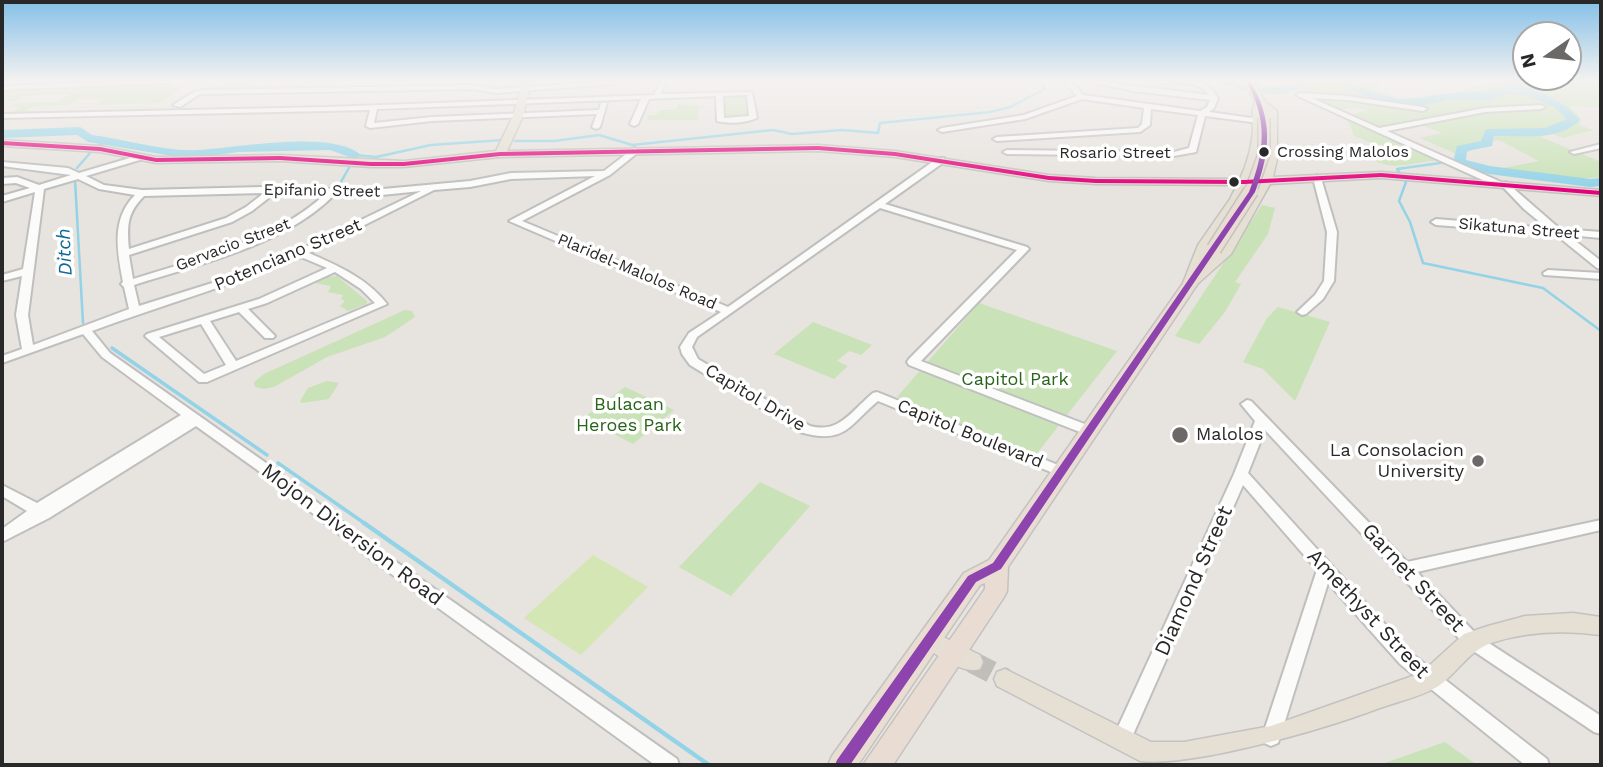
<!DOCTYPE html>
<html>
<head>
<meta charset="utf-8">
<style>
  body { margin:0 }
  #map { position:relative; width:1603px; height:767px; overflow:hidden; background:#e7e3de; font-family:"Work Sans",sans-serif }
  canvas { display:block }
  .frame { position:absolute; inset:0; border:4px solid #282828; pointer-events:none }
  .north { position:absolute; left:1512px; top:21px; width:70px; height:70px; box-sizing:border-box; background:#fff; border:2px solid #a9a9a9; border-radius:50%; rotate:256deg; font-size:19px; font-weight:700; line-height:28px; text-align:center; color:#282828 }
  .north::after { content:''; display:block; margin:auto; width:24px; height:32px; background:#6b6968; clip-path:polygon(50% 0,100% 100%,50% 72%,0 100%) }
</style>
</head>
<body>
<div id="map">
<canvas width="1603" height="767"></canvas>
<div class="frame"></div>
<div class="north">N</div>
</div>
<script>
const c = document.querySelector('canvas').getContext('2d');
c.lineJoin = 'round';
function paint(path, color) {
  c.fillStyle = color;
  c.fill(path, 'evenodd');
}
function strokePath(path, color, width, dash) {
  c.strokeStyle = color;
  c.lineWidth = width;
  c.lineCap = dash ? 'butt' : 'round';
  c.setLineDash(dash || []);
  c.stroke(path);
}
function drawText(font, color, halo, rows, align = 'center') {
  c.font = font + ' "Work Sans",sans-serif';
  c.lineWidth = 7;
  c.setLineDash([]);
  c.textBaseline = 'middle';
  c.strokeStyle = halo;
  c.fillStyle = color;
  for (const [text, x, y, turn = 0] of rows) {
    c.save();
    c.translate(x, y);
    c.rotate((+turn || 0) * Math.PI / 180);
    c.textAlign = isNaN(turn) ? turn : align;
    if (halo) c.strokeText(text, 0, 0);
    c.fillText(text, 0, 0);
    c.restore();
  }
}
const green = new Path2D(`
  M1285 81H1378L1375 82 1383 85 1372 89 1406 101H1416L1448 95 1494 81H1601V107L1569 106 1581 119 1579 125 1593 130 1563 138 1552 134 1541 137 1601 162V177L1582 179 1512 171 1503 168 1539 161 1499 140 1482 142 1489 146 1476 148 1461 156 1420 138 1442 133 1413 122 1377 127 1406 142 1399 144 1423 155 1432 154 1444 160C1409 161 1391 176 1362 152L1382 147 1354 136 1347 119 1354 118 1348 115 1367 111C1352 104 1348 111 1334 109 1317 106 1295 93 1285 81Z
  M125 84 120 88 183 86 161 103 96 105 104 99H80L69 105 34 106 24 112 13 113 21 106H11L17 103 58 102 70 94 24 96 16 101H4L10 98 2 97V92L74 90 81 86Z
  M721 96H747L749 119H722Z
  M678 104 699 106 698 120H647L649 115H656L660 110 676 109Z
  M1262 205 1275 208 1268 234 1235 282 1241 284 1225 312 1199 344 1175 336Z
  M337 276 367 301V304L348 311 340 306 345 301 341 299 343 295 328 292 331 286 315 283 327 277Z
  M979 303 1117 351 1035 456 897 397Z
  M1278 307 1330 322 1295 401 1263 369 1243 362 1267 318Z
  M405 310 412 311 415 317 385 337 327 357 274 387 264 389 255 387 254 382 264 374Z
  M813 322 872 345 861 355 849 351 837 361 848 366 834 379 774 354Z
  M327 381 339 383 329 399 302 403 300 401 308 388Z
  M625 387 674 410 633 444 583 418Z
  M760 482 810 506 731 596 679 567Z
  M1445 742 1477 765H1379Z`);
const pitch = new Path2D(`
  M593 555 648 587 581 655 524 618Z`);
const streamFar2 = new Path2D(`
  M515 141H554L599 135 632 145 773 130 792 134 842 130 878 133 880 123 990 112 1010 107 1045 89 1040 81
  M98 146 110 140
  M352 161 355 155 376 157 431 145 503 140
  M1447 162 1397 169 1406 182 1399 201 1410 222 1423 263 1543 288 1601 331
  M77 168 90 153
  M75 180 83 323
  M338 187 350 166`);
const streamFar1 = new Path2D(`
  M112 348 267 455
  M278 463 367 525`);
const stream = new Path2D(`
  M364 523 709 765`);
const river = new Path2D(`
  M1212 81H1229L1249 87 1244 90Z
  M1300 81H1314C1301 91 1273 100 1259 90L1264 87H1283Z
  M1327 81C1349 79 1367 92 1389 97 1411 102 1431 94 1453 93 1473 92 1485 93 1506 88L1496 81C1522 81 1564 99 1580 120 1558 142 1522 135 1494 136L1492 146 1467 151 1466 160 1490 166 1590 179 1601 178V186L1590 187 1489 174 1454 165 1453 162 1457 146 1481 141 1486 129 1545 128 1567 119 1555 108 1526 95 1507 94 1489 100 1451 99 1424 105H1404L1382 102Z
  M1513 81H1601V85L1570 87 1518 84Z
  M80 127 92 135C126 139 163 152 198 150 236 148 332 129 361 155L355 159 330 150 238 152 198 158 179 157 88 142 77 135 2 138V130Z`);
const majorTunnel = new Path2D(`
  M972 662 1005 679`);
const minor = new Path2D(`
  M130 81H171L168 83 2 90V86Z
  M225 81H249L250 82 247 84 228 85Z
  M296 81H315L298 84 295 82Z
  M612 81 615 83 614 84 496 93 472 89 204 94 198 95 180 107 173 105 194 92 204 90 472 85 496 89Z
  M660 81H666L661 94 752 92 757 118C745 123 730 124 717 121L716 96 649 99 638 124 634 126 630 124 641 99 377 109 374 123 432 117 599 110 601 103H607L600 127 596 129 592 127 597 114 432 121 370 128 366 126 370 110 2 118V114L326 107 654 95ZM747 95 749 116 724 118 723 96Z
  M1063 81H1070L1077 87 1083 95 1200 111 1207 107 1210 100 1134 91 1085 81H1097L1209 95C1198 79 1177 83 1159 83L1156 81C1178 79 1206 75 1218 98L1214 108 1209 112 1259 119 1263 121 1259 123 1205 116 1196 152 1174 156 1007 154 1003 152 1007 150 1174 152 1189 148 1198 115 1151 109 1150 125 1140 132 997 141 993 139 997 137 1138 128 1142 124 1144 108 1082 99 1025 119 942 132 938 130 942 128 1024 115 1077 96Z
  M1300 93 1347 96 1423 107 1427 109 1423 111 1347 100 1312 98 1379 128 1485 108 1541 105 1545 107 1541 109 1485 112 1387 131 1501 182V186L1498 187 1298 96 1296 95Z
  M1601 144V148L1574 154 1570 152Z
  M634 148 641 150 610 175 522 221 728 307 938 158H944V162L885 204 1027 247 1029 249 921 361 1095 428 1097 431 1095 434H1085L909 365 907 362 909 359 1017 250 880 208 697 337 692 347 698 359 810 426C840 434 852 410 873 393L877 392 1068 469 1070 472 1068 475H1058L878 401C848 426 845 445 800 432L690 365 682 354 680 347 689 333 721 312 509 221 595 176 511 179 470 187 434 190 309 253C338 266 367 278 387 304L207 382H199L147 338 145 336 147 334 259 299 327 268 301 257C233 285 162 305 92 331L110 353 266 463 382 552 677 759 679 765H655L372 560 256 469 196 426 49 518 2 542V529L27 511 2 496V485L37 503 181 415 102 357 83 334 2 363V356L22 349 16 315 22 276 2 281V275L23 269 35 192 2 202V196L30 188 16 183 2 184V178L17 177 39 185 71 175 2 166V162L68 168 79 173 140 155H143V159L86 176 104 185 142 190 262 187 372 190 470 181 511 173 604 171ZM78 179 99 189 135 195C111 219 117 250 123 282L121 284 124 287 129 309 33 345 28 315 44 189ZM421 191 297 251 244 273 139 306 134 285C199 264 285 245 334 195L372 196ZM264 193 246 207 226 218 129 249C127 225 127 213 144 196ZM275 193 325 194C279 239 193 260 133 279L129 255 232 222 252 211ZM335 272 361 289 375 303 236 361 210 321 239 312 265 338H273L275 336 248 309 267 303ZM201 324 226 365 204 374 159 337Z
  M1317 175 1321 178 1337 232 1334 281 1323 299 1306 314 1302 315 1297 312 1315 295 1324 281 1327 232 1313 178Z
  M1506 182 1560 229 1601 232V238L1568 235 1601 261V269L1597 268 1555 234 1436 225 1431 222 1436 219 1547 228 1524 209 1503 187 1502 185Z
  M1548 270 1601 273V279L1544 275 1543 273Z
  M1247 400 1251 401 1407 562 1601 520V530L1417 572 1478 636 1601 716V734L1594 732 1466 646 1265 430 1248 473 1412 654 1547 759 1549 765H1525L1400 664 1328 583 1280 737 1278 743 1271 746 1264 743 1262 737 1317 570 1243 485 1128 746 1121 749 1114 746 1112 740 1234 474 1255 421 1241 404Z`);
const major = new Path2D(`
  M523 81H531L523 116 507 151 818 145 895 151 1049 175 1096 178 1240 179C1247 164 1253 143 1253 127 1253 115 1250 110 1257 99L1260 98 1277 111V159L1273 177 1381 172 1601 190V196L1381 178 1270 184 1231 254 1195 286 1190 287 1183 283 1198 245 1230 199 1237 185 1096 184 1049 181 895 157 818 151 500 157 404 167H371L280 161 156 163 100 152 2 146V140L100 146 156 157 280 155 404 161 496 151 513 116ZM1262 107 1267 112V159L1262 178H1251L1263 129ZM1248 185H1259L1222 249 1203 265C1214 235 1235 213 1248 185Z
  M1573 613 1601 617V635C1563 630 1528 631 1491 643 1468 651 1457 674 1437 687 1420 697 1396 702 1377 709 1324 729 1194 767 1140 761L997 686 994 679 997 672 1005 669 1151 742H1184L1271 726 1421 673 1464 634 1488 626 1525 616Z
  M929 630 980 655 983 662 980 669C962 675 937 654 921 645L918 639 921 633Z`);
const highway = new Path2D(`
  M1243 81H1253L1265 101 1268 120 1259 118 1255 101Z
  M1214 245 1221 249 1008 567 1007 591 1004 597 893 765H863L985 589V583L980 585 858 765H828L832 756 964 573 989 560 1209 246Z`);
const highwayBridgeFar1 = new Path2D(`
  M1250 193 1264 154V118`);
const highwayBridge = new Path2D(`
  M1214 249 1251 191`);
const bus1 = new Path2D(`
  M2 141 100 147 156 158 280 156 371 162H404L500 152 818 146 895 152 1049 176 1096 179 1244 180 1381 173 1601 191V195L1381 177 1244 184 1096 183 1049 180 895 156 818 150 500 156 404 166H371L280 160 156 162 100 151 2 145Z`);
const bus2 = new Path2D(`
  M1246 81H1250C1273 119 1271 151 1255 192L1001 569 976 582 850 765H835L837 760 968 576 993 563 1249 192C1265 151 1268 120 1246 81Z`);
const markers = [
  [1264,152,6,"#282828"],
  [1234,182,6,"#282828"],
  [1180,435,9,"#6b6968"],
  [1478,461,7,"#6b6968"]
];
const busNames = [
  ["Crossing Malolos",1277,152]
];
const farStreetnames = [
  ["Rosario Street",1115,153],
  ["Epifanio Street",322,191,1],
  ["Sikatuna Street",1519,229,5],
  ["Gervacio Street",233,245,-21],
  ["Plaridel-Malolos Road",637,272,23]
];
const streetNames = [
  ["Potenciano Street",288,255,-23],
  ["Capitol Drive",755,398,31],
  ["Capitol Boulevard",970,434,22]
];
const parkNames = [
  ["Capitol Park",1015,380],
  ["Bulacan",629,405],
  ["Heroes Park",629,426]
];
const poiNames = [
  ["Malolos",1196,435],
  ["La Consolacion",1464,451,"right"],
  ["University",1464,472,"right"]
];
const waterNames = [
  ["Ditch",65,252,-93]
];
const nearStreetnames = [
  ["Mojon Diversion Road",352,535,37],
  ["Garnet Street",1413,578,47],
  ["Diamond Street",1194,581,-66],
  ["Amethyst Street",1368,614,47]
];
paint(green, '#c9e2b7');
paint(pitch, '#d4e6b4');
strokePath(streamFar2, '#92d3e8', 2.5);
strokePath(streamFar1, '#92d3e8', 3.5);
strokePath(stream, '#92d3e8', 4.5);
paint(river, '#92d3e8');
strokePath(majorTunnel, '#c1beba', 22, [22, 10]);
strokePath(minor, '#c0bfbf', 4);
strokePath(major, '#c3c2c0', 3);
strokePath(highway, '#c3c2c0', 3);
paint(minor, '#fbfbfa');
paint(major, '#e5e0d3');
paint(highway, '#e8dcd3');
strokePath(highwayBridgeFar1, '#c3c2c0', 14, []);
strokePath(highwayBridge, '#c3c2c0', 17, []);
strokePath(highwayBridgeFar1, '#e8dcd3', 11);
strokePath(highwayBridge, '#e8dcd3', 14);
paint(bus1, '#e5007d');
paint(bus2, '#8e44ad');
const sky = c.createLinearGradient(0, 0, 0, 188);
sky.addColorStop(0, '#85c0e8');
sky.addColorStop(0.43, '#f4f2f0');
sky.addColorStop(1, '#f4f2f000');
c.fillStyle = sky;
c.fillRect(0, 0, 1603, 188);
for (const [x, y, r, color] of markers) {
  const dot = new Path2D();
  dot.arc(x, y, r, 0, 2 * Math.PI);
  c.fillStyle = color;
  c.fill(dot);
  strokePath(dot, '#fff', 2.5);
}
drawText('16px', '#282828', '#fff', busNames, 'left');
drawText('16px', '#282828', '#fff', farStreetnames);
drawText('18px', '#282828', '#fff', streetNames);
drawText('18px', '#2a641a', '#fff', parkNames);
drawText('18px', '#282828', '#fff', poiNames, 'left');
drawText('italic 19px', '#0f6996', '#fff', waterNames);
drawText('21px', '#282828', '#fff', nearStreetnames);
</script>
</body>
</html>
